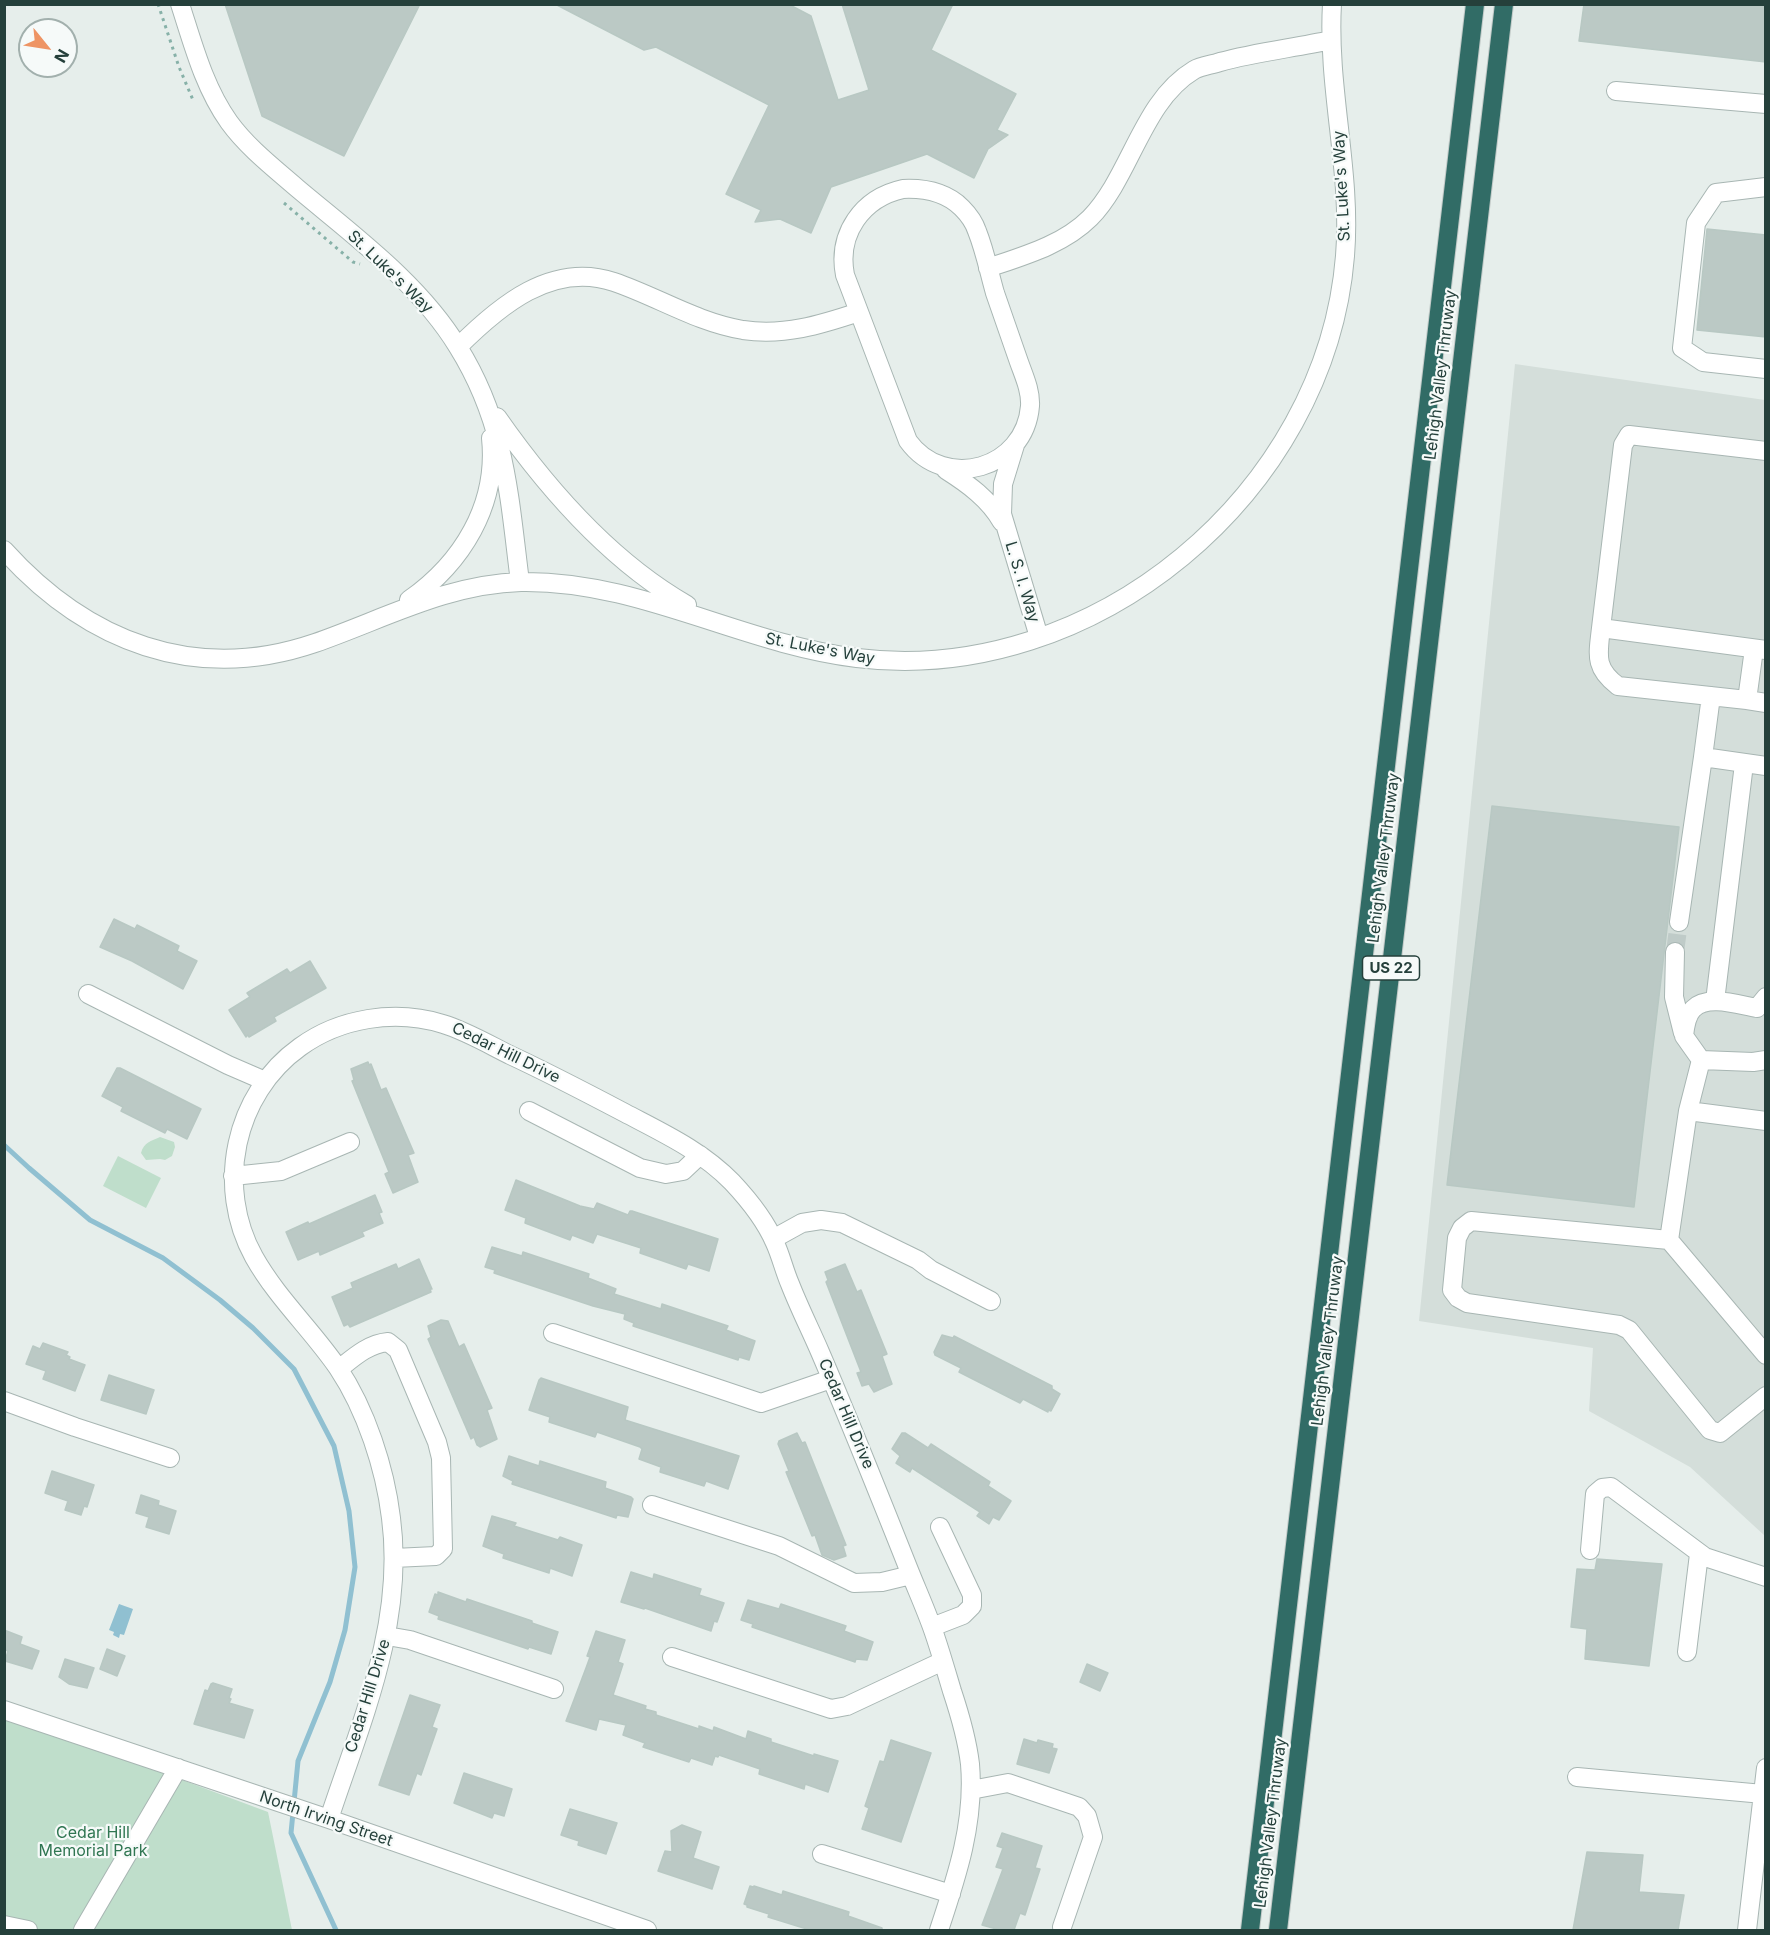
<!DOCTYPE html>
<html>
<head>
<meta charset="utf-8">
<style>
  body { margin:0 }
  #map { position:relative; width:1770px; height:1935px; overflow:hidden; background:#e6eeeb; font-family:Inter,sans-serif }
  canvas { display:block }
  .frame { position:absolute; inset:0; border:6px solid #25403b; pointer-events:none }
  .north { position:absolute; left:18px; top:18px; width:60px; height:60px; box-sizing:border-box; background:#f6faf9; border:2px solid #a2b0ad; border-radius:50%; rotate:120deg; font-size:16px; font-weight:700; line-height:24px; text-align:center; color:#25403b }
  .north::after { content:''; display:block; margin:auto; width:21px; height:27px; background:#ee9464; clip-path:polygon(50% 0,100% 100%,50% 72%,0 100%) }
</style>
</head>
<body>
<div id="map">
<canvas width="1770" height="1935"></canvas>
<div class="frame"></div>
<div class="north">N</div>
</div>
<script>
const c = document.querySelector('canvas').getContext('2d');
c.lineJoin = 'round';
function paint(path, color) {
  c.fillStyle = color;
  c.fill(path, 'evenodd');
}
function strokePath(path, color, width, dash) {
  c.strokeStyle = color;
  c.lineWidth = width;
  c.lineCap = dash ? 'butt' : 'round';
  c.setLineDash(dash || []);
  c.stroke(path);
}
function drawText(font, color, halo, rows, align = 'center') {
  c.font = font + ' Inter,sans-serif';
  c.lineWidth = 4.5;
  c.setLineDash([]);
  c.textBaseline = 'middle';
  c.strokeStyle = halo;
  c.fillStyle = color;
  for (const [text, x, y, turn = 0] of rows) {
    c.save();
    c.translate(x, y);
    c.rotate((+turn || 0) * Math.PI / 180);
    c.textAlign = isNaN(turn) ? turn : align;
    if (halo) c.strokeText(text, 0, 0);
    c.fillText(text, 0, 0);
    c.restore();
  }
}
const built = new Path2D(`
  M1515 364 1765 400V1536L1690 1467 1589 1411 1593 1348 1419 1321Z`);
const green = new Path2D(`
  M160 1137 174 1142 175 1147 172 1156 165 1160 160 1159 146 1160 141 1153C144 1142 151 1141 160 1137Z
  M118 1156 161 1178 146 1208 103 1186Z
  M5 1720 150 1768 268 1812 292 1930H5Z`);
const water = new Path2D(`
  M119 1604 133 1609 124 1635 120 1634 119 1638 113 1635 114 1632 109 1630Z`);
const stream = new Path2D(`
  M4 1145 29 1168 90 1220 163 1258 220 1300 253 1328 294 1369 334 1446 349 1511 355 1567 345 1630 330 1682 298 1761 291 1833 336 1930`);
const building = new Path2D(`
  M225 4H420L344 156 262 116Z
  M555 4H788L811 16 838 100 869 90 842 4H953L931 50 1016 94 997 130 1008 135 988 149 974 178 927 154 831 187 811 233 780 219 755 222 761 210 726 194 769 105 656 47 644 50Z
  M1584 4H1766V62L1579 41Z
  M1707 229 1766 235V337L1697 330Z
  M1492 806 1679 827 1634 1207 1447 1185Z
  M114 919 135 929 137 925 179 946 177 951 197 961 183 989 132 961 100 947Z
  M310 961 326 988 274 1017 276 1021 249 1037 248 1035 246 1037 229 1010 250 997 247 993 287 969 290 973Z
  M368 1062 369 1065 371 1064 381 1090 386 1088 414 1153 408 1155 418 1182 393 1193 385 1174 389 1172 352 1081 354 1080 351 1069Z
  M117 1068H120L201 1109 187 1139 167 1129 165 1133 121 1111 123 1107 102 1096Z
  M516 1180 580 1206 594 1209 597 1203 628 1215 630 1211H632L718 1239 709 1271 688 1264 686 1269 640 1253 641 1248 597 1234 593 1243 572 1235 570 1240 525 1223 526 1218 505 1210Z
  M375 1195 382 1212 379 1213 383 1223 362 1232 364 1236 320 1255 319 1251 298 1260 286 1232 308 1222 309 1224Z
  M492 1247 522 1256 523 1252 589 1274 588 1278 616 1289 614 1294 661 1309 662 1304 728 1326 726 1330 755 1341 749 1360 739 1357 738 1360 633 1326 634 1323 624 1319 625 1314 593 1306 494 1273 495 1270 485 1267Z
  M419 1259 432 1289H430L431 1292 350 1327 348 1324 344 1326 332 1297 353 1288 351 1283 396 1264 398 1269Z
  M845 1264 857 1292 861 1290 887 1354 882 1356 892 1384 874 1392 869 1384 862 1386 857 1373 861 1372 826 1282 828 1280 825 1272Z
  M441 1320 448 1321 459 1347 464 1344 492 1408 487 1410 497 1439 480 1447 477 1445 474 1437 471 1439 428 1339 431 1337 428 1326Z
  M942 1335 953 1338 954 1336 1052 1386V1389L1060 1394 1051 1411 1048 1410V1412L1023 1399 1020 1403 959 1372 961 1368 935 1355 934 1352Z
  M43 1343 68 1352 66 1355 70 1357 69 1359 85 1365 75 1391 43 1379 46 1371 26 1364 33 1346 40 1349Z
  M109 1375 154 1390 146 1414 101 1400Z
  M541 1378 628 1407 625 1420 739 1456 728 1489 706 1481 704 1486 660 1472 661 1467 639 1459 642 1449 640 1447 597 1432 595 1437 549 1422 550 1417 529 1410 539 1380Z
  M797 1433 802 1443 805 1442 846 1545 843 1546 846 1556 834 1560 822 1555 815 1535 812 1536 786 1472 789 1471 778 1444 779 1441Z
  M902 1433H905L928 1448 931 1444 990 1482 988 1486 1011 1501 999 1520 993 1517 989 1524 977 1516 980 1512 912 1468 910 1472 896 1463 900 1456 892 1449Z
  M509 1456 539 1466 540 1461 606 1482 605 1488 631 1497 633 1499 628 1517 617 1515 616 1518 512 1484 513 1481 503 1476Z
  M52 1471 94 1485 87 1507 84 1506 81 1515 65 1510 68 1501 45 1493Z
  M141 1495 159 1501 158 1505 176 1511 169 1534 146 1527 149 1517 136 1513Z
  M492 1516 516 1523 514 1526 558 1540 560 1537 582 1545 572 1576 550 1568 549 1573 503 1558 504 1554 483 1546Z
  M1597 1559 1662 1564 1649 1666 1585 1659 1587 1629 1571 1627 1577 1569 1595 1570Z
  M631 1572 653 1579 654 1574 701 1589 699 1595 724 1603 717 1622 714 1621 711 1631 645 1608 644 1609 621 1602Z
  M438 1592 466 1602 467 1599 532 1621V1623L558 1632 551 1654 529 1647 528 1649 438 1619 439 1616 429 1612 435 1594 438 1595Z
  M748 1600 779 1609 781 1604 846 1626 844 1631 873 1642 867 1660 856 1659 855 1662 752 1627 753 1624 741 1620Z
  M4 1630 22 1637 20 1644 39 1651 32 1669 5 1661 8 1651 4 1649Z
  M596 1631 625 1640 618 1662 623 1664 613 1695 646 1706 645 1709 656 1712V1715L699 1729V1726L713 1731 714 1727 746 1739 748 1731 771 1739V1742L814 1756V1754L838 1761 828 1792 805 1784 804 1789 759 1774 760 1769 719 1755 718 1757 715 1756 712 1765 691 1758 689 1762 643 1747 645 1743 623 1735 626 1725 599 1719 596 1730 566 1721 586 1668 590 1657 587 1656Z
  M107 1649 125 1656 117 1676 100 1669Z
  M65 1659 94 1668 87 1688 69 1684 59 1677Z
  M1087 1664 1108 1673 1100 1691 1080 1682Z
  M213 1683 232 1689 229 1698 231 1699 229 1703 253 1710 244 1738 194 1724 205 1690 208 1691 211 1684Z
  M410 1695 440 1705 432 1727 437 1729 421 1775 417 1773 409 1795 379 1785Z
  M1024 1739 1037 1743 1038 1740 1053 1744 1052 1748 1057 1749 1049 1773 1017 1764Z
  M891 1740 931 1753 901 1842 862 1829 869 1808 865 1806 880 1761 884 1762Z
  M464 1773 512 1789 504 1816 494 1813 492 1818 454 1803Z
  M570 1809 617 1823 606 1854 578 1845 579 1841 561 1835Z
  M682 1825 701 1832 693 1858 719 1867 712 1889 658 1871 665 1851 672 1852 671 1831Z
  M1002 1833 1042 1846 1035 1868 1040 1869 1025 1915 1020 1913 1014 1930H1000L982 1925 1003 1869 996 1867 1003 1848 997 1846Z
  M1587 1852 1643 1855 1639 1892 1684 1895 1678 1930H1573Z
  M750 1886 753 1887 754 1886 782 1895 783 1891 830 1906 849 1912 848 1916 882 1928V1930H810L768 1917 769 1914 747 1907V1905L744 1904Z`);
const minorTunnel = new Path2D(`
  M1675 952 1679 922`);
const path = new Path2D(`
  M158 4 179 67 193 100
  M284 203 353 262 360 264`);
const minor = new Path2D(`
  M180 4C193 44 204 87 229 122 247 147 274 168 297 188 354 236 419 283 458 347 506 424 509 496 520 582
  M1616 91 1766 104
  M1766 187 1716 193 1696 223 1682 348 1703 362 1766 369
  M903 189C925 188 946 192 962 208 969 215 974 222 977 231 985 251 989 272 995 293 1003 316 1011 339 1019 362 1024 376 1031 391 1030 406 1025 469 945 492 908 441L845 275C837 234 862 198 903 189Z
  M988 268C1023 256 1063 245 1090 218 1131 176 1142 101 1194 70 1201 66 1211 65 1220 62 1256 52 1294 48 1331 40
  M458 347C499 306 552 261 614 282 658 297 696 322 743 330 784 336 820 325 859 312
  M497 417C548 490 610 561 687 605
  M1015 445 1003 484 1002 514 1039 637
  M1766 451 1629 435 1623 445 1601 628 1766 650
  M946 470C968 484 989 499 1002 522
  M4 550C87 642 195 684 315 643 384 619 447 584 521 582 639 580 741 644 857 658 1093 687 1326 493 1345 256 1352 172 1327 89 1332 4
  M409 600C462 563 498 505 491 438
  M1601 628C1598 655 1594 668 1618 686L1747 700
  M1754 649 1747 700 1766 703
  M1711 696 1703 757 1766 766
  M1679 922 1703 757
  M1675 952 1674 997 1683 1033
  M88 994 228 1065 265 1081
  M1766 997 1757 1008C1739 1005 1707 994 1693 1009 1686 1016 1685 1027 1684 1036L1701 1060 1753 1062 1766 1060
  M1715 1001 1744 764
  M1701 1060 1688 1111 1766 1121
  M529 1111 640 1168 666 1174 683 1171 700 1155
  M1688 1111 1669 1240 1766 1355
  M233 1176 281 1171 350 1142
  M773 1239 802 1223 821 1220 842 1223 918 1260 931 1270 991 1301
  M1669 1240 1471 1221 1462 1228 1457 1238 1452 1290 1458 1298 1467 1303 1619 1325 1629 1330 1710 1430 1720 1433 1766 1396
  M553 1333 761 1403 831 1379
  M339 1369C354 1357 368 1344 388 1342L398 1350 437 1442 441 1458 443 1549 436 1556 394 1558
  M4 1401 75 1427 170 1458
  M652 1505 779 1546 854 1583 882 1582 911 1575
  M1590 1550 1595 1494 1602 1488 1611 1487 1705 1557 1766 1577
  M932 1627 963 1615 972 1606V1595L940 1527
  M387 1636 410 1640 554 1689
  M1687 1652 1699 1554
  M672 1657 831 1709 847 1706 943 1661
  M4 1710 329 1819 647 1930
  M1577 1777 1763 1794
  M971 1790 1008 1783 1079 1807 1087 1816 1093 1837 1062 1927
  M329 1819C361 1722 405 1623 391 1518 385 1468 366 1410 338 1368 312 1330 277 1298 254 1257 215 1187 234 1094 300 1047 340 1018 395 1009 443 1024 466 1031 488 1044 510 1055 549 1073 587 1093 625 1113 663 1133 702 1151 732 1182 748 1199 766 1222 775 1243 781 1256 784 1270 790 1284 799 1307 810 1329 820 1352 851 1424 880 1497 909 1570 917 1590 926 1610 933 1630 940 1650 946 1671 952 1691 960 1715 967 1739 970 1764 975 1822 957 1876 939 1930
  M822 1854 951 1894
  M4 1925 28 1930
  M83 1930 178 1768
  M1747 1930 1766 1768`);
const highway = new Path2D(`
  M1250 1930 1475 4
  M1278 1930 1504 4`);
const shields = [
  [1391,968,57]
];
const shieldNames = [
  ["US 22",1391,968]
];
const streetNames = [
  ["St. Luke's Way",1342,186,-93],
  ["St. Luke's Way",390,272,44],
  ["Lehigh Valley Thruway",1441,375,-83],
  ["L. S. I. Way",1022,582,73],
  ["St. Luke's Way",820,649,11],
  ["Lehigh Valley Thruway",1384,858,-83],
  ["Cedar Hill Drive",506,1053,26],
  ["Lehigh Valley Thruway",1328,1341,-83],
  ["Cedar Hill Drive",846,1414,67],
  ["Cedar Hill Drive",368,1696,-73],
  ["North Irving Street",326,1819,19],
  ["Lehigh Valley Thruway",1271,1823,-83]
];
const parkNames = [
  ["Cedar Hill",93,1833],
  ["Memorial Park",93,1851]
];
paint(built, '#d4deda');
paint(green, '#bfdecb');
paint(water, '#90c0d1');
strokePath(stream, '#90c0d1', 5);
paint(building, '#bbc9c5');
strokePath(building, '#b8c8c3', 1.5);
strokePath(minorTunnel, '#bfcbc8', 18, [18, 9]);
strokePath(minor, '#a8b6b3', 20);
strokePath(highway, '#c2cac8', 20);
strokePath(path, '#87b1a8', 3, [3, 4.5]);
strokePath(minor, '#fff', 18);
strokePath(highway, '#316c66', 18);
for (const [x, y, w] of shields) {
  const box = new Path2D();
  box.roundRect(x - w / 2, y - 12, w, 24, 4.5);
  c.fillStyle = '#f6faf9';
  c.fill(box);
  strokePath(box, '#25403b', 1.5);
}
drawText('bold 15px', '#25403b', null, shieldNames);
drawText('16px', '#25403b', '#f6faf9', streetNames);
drawText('16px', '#307652', '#f6faf9', parkNames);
</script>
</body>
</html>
